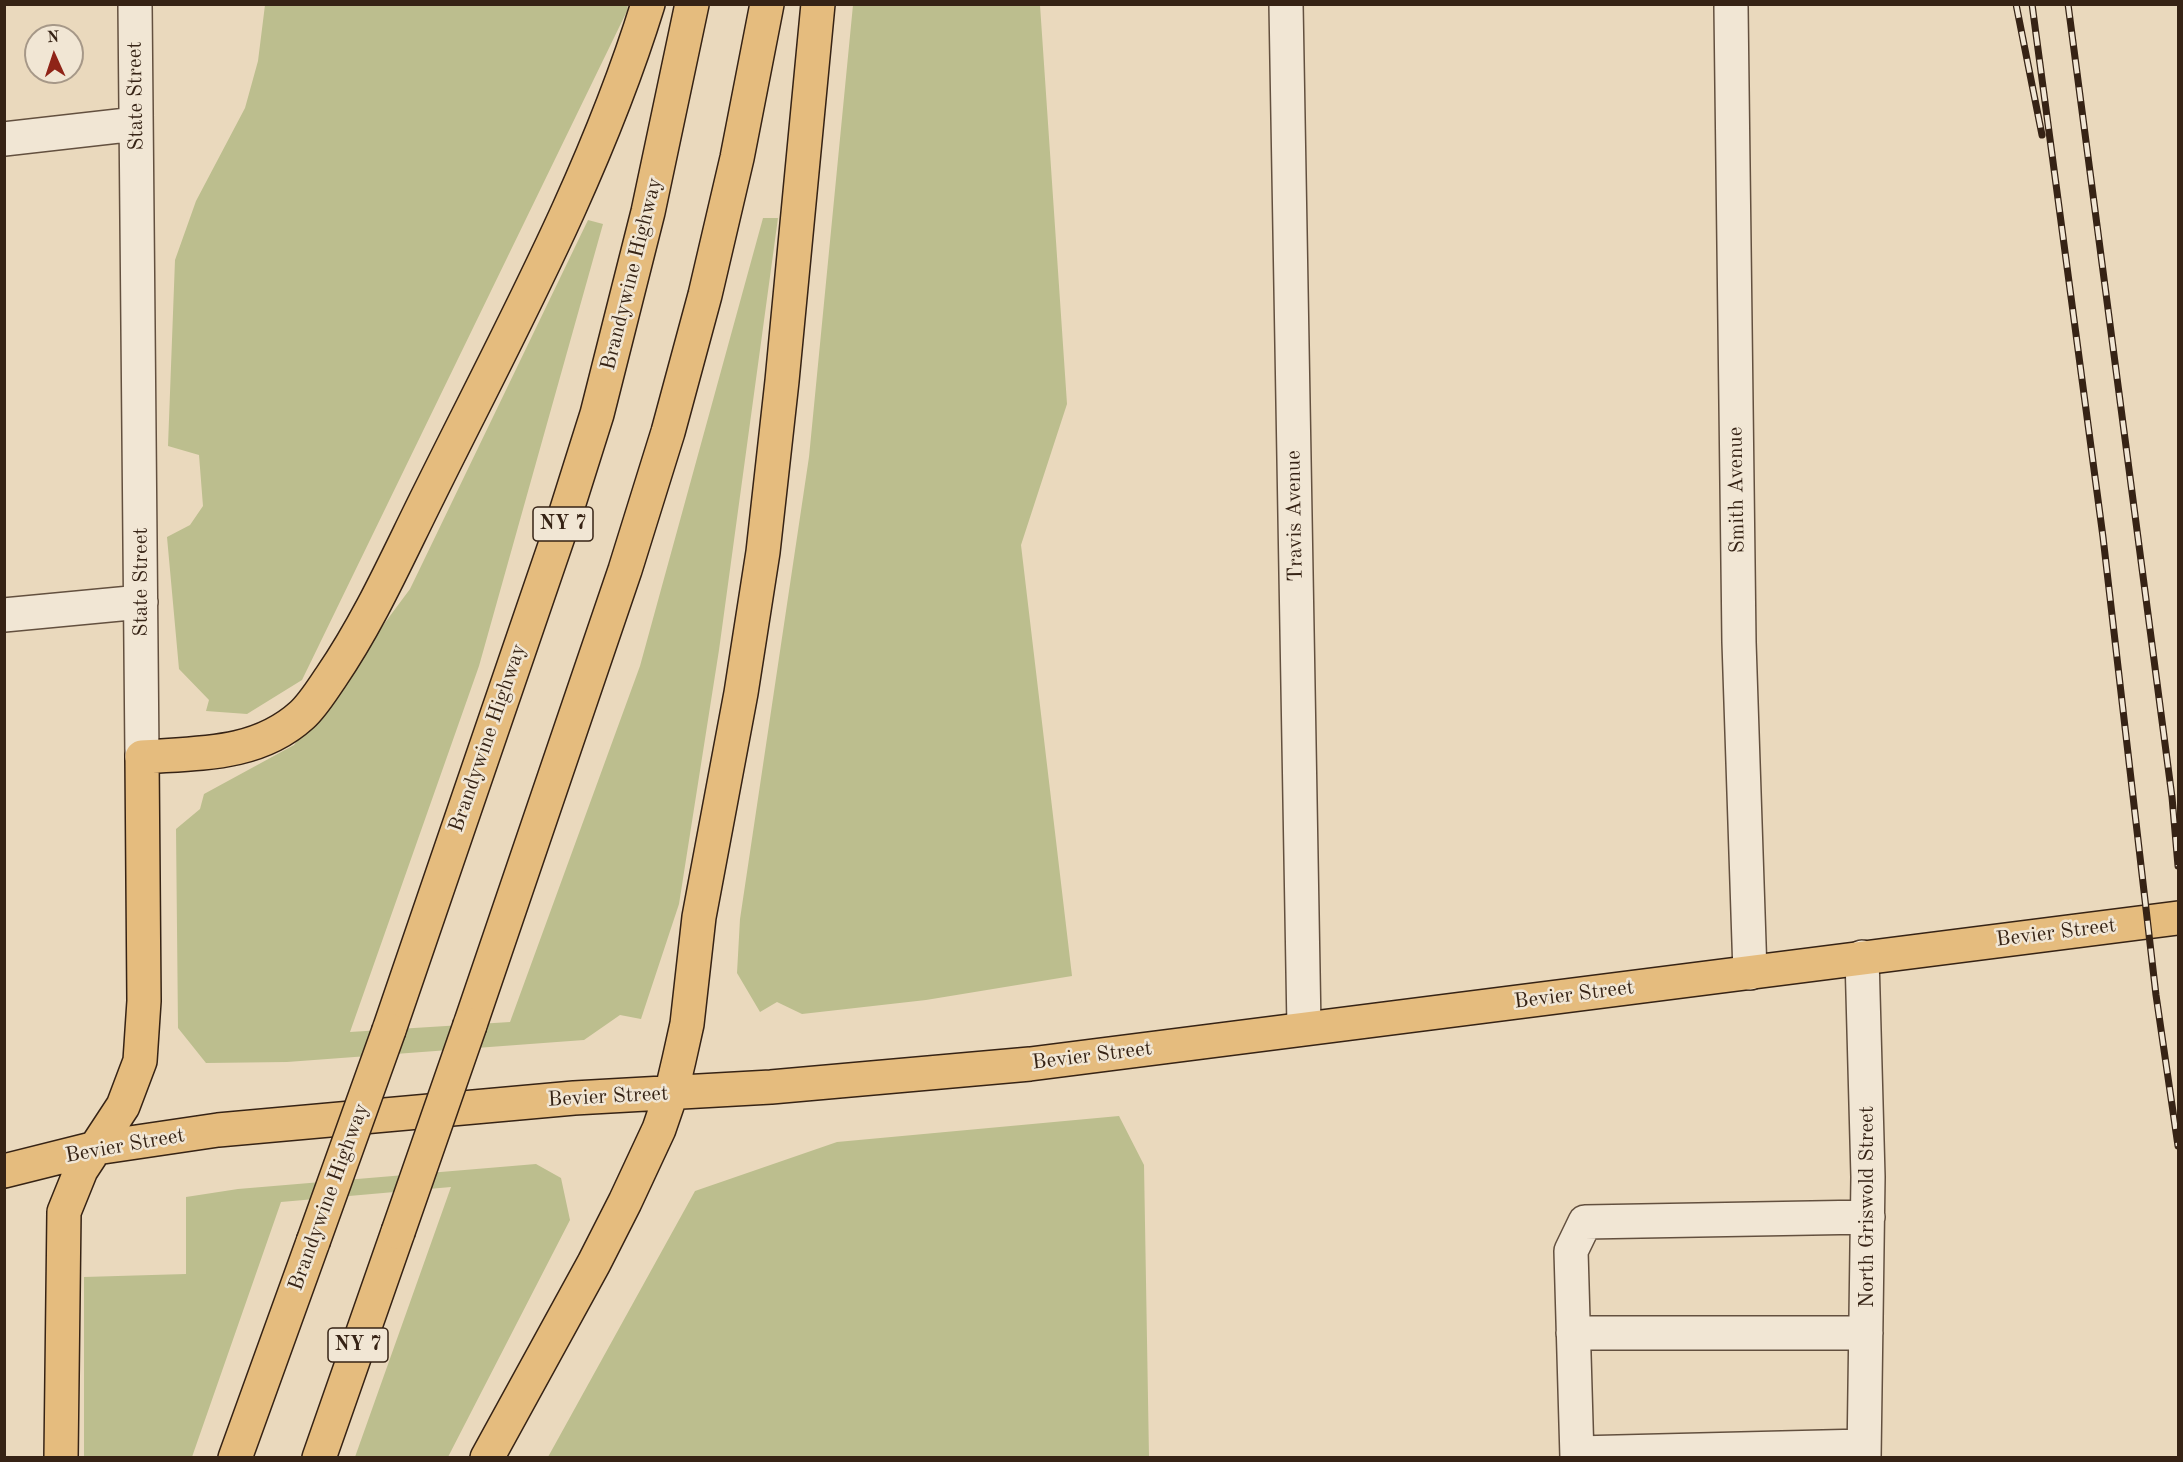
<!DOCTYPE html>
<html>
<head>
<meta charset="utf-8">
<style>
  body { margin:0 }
  #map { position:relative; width:2183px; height:1462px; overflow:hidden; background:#ead9bd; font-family:"Old Standard TT",serif }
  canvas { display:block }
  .frame { position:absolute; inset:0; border:6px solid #362315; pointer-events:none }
  .north { position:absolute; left:24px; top:24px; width:60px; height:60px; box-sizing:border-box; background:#f1e6d4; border:2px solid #a69888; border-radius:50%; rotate:357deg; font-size:16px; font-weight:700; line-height:24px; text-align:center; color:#362315 }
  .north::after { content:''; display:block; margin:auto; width:21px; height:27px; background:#8f2418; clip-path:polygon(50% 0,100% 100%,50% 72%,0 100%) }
</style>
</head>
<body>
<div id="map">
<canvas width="2183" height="1462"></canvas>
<div class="frame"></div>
<div class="north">N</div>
</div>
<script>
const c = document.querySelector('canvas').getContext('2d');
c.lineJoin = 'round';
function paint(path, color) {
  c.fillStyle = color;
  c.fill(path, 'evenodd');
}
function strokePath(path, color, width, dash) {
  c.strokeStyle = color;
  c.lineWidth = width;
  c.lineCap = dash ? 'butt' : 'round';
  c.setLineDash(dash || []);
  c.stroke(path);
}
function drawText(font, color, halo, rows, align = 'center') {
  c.font = font + ' "Old Standard TT",serif';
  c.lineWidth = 5;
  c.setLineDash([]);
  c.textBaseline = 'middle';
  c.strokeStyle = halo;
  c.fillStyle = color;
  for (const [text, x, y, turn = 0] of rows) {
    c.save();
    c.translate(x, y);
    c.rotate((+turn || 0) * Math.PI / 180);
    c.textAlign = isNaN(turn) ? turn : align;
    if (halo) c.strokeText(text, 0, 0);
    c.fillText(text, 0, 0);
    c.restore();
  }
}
const green = new Path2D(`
  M265 5H628L627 11 302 680 247 714 206 711 209 700 179 669 167 537 190 525 203 506 199 455 168 446 175 260 196 201 245 108 258 61Z
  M853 5H1040L1067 404 1021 545 1072 976 926 1000 802 1014 777 1002 760 1012 737 973 740 919 809 457Z
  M763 218H778L719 650 679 904 641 1019 620 1015 584 1040 287 1062 206 1063 178 1028 176 829 200 809 204 794 294 745 410 589 588 220 603 224 479 666 350 1032 510 1022 640 666Z
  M1119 1116 1144 1165 1149 1457H548L695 1191 837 1142Z
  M536 1164 561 1178 570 1220 448 1457H355L451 1187 281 1202 192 1457 84 1458V1277L186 1274V1197L238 1189Z`);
const minor = new Path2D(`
  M135 4 142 757
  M1286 4 1304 1028
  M1731 7 1739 642 1750 973
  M4 139 136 124
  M4 615 141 602
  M1862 957 1868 1177 1864 1458
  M1573 1333H1866
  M1577 1453 1864 1446
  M1577 1458 1571 1251 1585 1222 1868 1217`);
const major = new Path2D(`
  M470 1025 625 570 668 432 705 295 737 158 767 4
  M389 1030 562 525 597 414 648 212 692 4
  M4 1171 96 1148 218 1130 574 1098 771 1087 1030 1064 2178 918
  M61 1458 64 1212 81 1170 123 1106 140 1061 144 1001 142 757C198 753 257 756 302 715 313 705 322 690 331 677 370 620 398 556 429 494 508 334 595 176 648 4
  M235 1458 313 1242
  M319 1458 398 1232
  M487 1458 594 1263 625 1202 659 1129 671 1094 679 1060 687 1024 699 917 741 693 763 552 782 381 818 4`);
const rail = new Path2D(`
  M2016 4 2042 135
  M2032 4 2103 537 2156 995 2178 1146
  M2068 4 2172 797 2178 866`);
const majorBridge = new Path2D(`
  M398 1232 470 1025
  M313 1242 389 1030`);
const shields = [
  [563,524,60],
  [358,1345,60]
];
const shieldNames = [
  ["NY 7",563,524],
  ["NY 7",358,1345]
];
const streetNames = [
  ["State Street",136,96,-91],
  ["Brandywine Highway",632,274,-76],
  ["Smith Avenue",1737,490,-91],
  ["Travis Avenue",1295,516,-91],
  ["State Street",141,582,-90],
  ["Brandywine Highway",488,738,-71],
  ["Bevier Street",2056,933,-7],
  ["Bevier Street",1574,995,-7],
  ["Bevier Street",1092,1056,-7],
  ["Bevier Street",608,1097,-3],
  ["Bevier Street",125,1146,-10],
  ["Brandywine Highway",329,1197,-70],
  ["North Griswold Street",1867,1207,-90]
];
paint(green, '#bcbe8e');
strokePath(minor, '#63503f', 36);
strokePath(major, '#362315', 36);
strokePath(minor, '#f1e6d4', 33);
strokePath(major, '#e5bc7e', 33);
strokePath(rail, '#362315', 7);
strokePath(rail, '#f1e6d4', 4.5, [14]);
strokePath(majorBridge, '#362315', 36, []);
strokePath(majorBridge, '#e5bc7e', 33);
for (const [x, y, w] of shields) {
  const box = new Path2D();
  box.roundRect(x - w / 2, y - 17, w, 34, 4.5);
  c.fillStyle = '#f1e6d4';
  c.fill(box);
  strokePath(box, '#362315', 1.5);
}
drawText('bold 20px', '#362315', null, shieldNames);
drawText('21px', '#362315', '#f1e6d4', streetNames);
</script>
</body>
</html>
